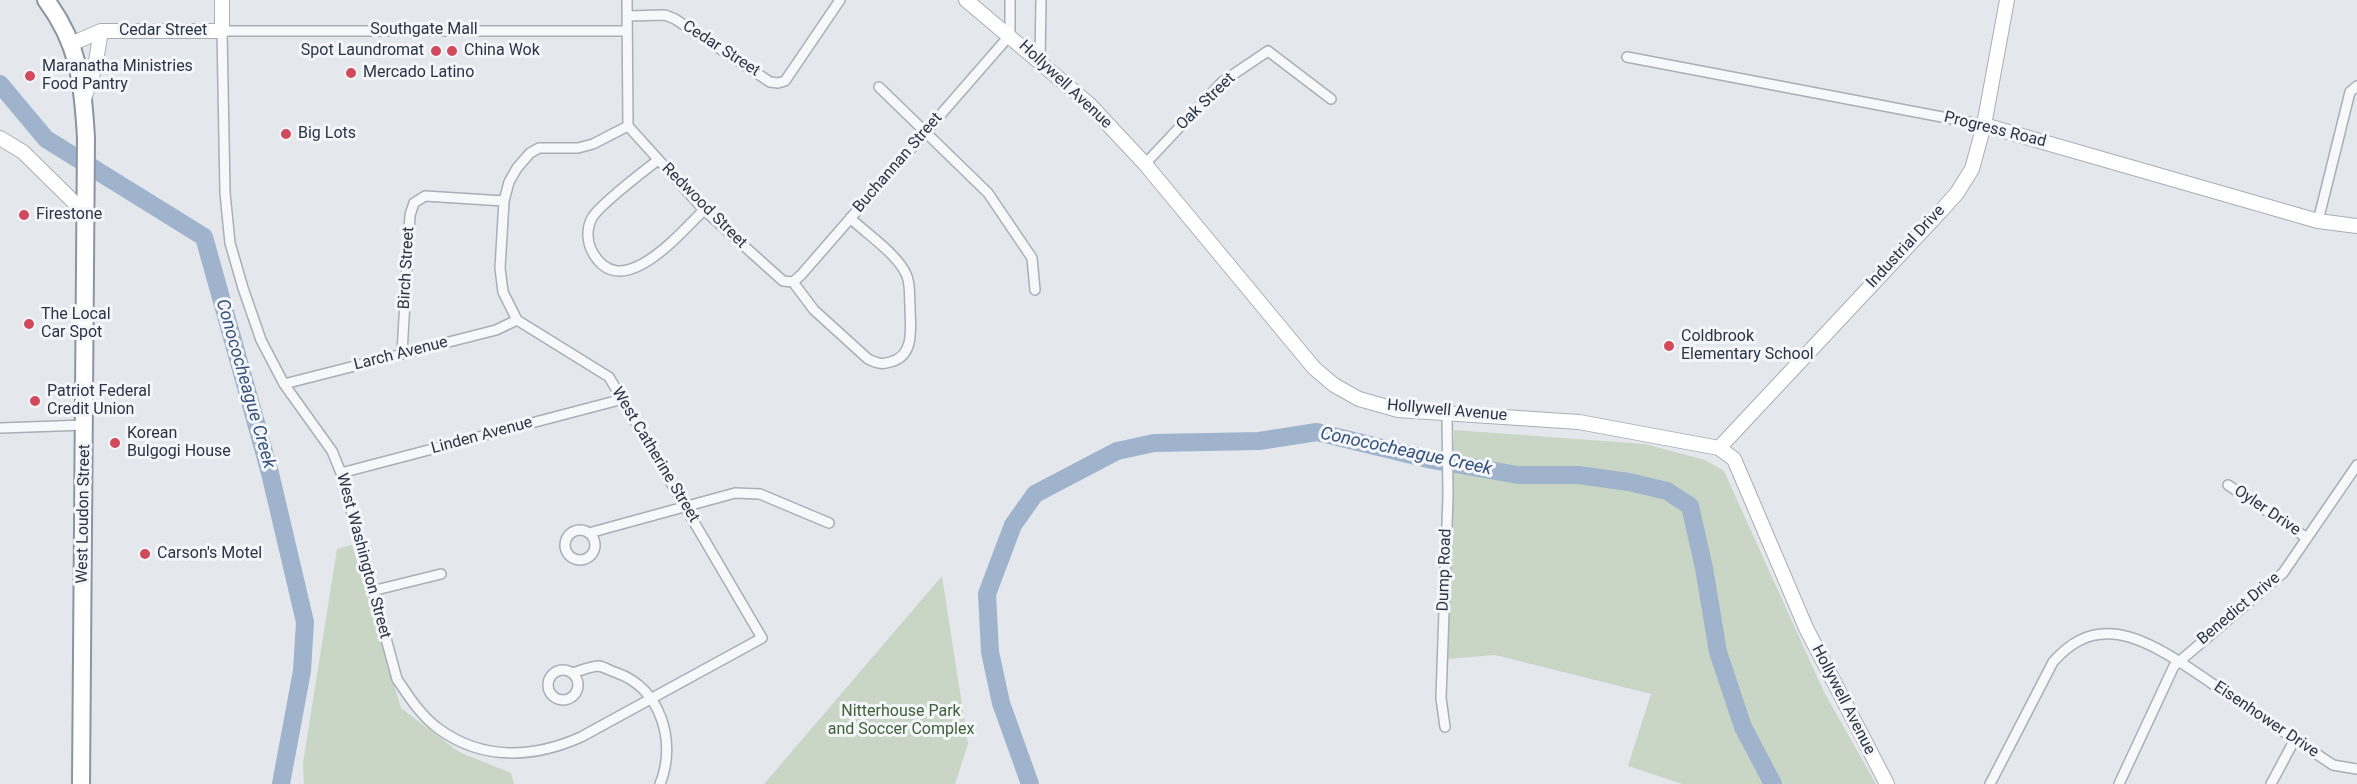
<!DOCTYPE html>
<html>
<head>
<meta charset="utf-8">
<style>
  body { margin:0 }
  canvas { display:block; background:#e4e7ec }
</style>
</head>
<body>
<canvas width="2357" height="784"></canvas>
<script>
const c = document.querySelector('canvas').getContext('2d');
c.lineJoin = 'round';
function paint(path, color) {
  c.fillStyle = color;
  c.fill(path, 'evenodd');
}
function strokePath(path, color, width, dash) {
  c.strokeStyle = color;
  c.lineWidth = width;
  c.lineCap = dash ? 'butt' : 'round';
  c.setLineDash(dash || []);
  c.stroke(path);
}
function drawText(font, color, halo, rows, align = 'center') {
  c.font = font + ' Roboto,sans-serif';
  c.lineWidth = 6;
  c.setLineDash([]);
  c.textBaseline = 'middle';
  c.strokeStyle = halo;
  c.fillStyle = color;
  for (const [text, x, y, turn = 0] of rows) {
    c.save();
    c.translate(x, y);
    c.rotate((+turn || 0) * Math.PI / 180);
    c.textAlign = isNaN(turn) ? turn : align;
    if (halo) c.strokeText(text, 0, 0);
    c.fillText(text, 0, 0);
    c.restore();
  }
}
const green = new Path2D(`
  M1454 430 1645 444 1705 460 1724 471 1824 692 1876 784H1682L1628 766 1651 694 1495 655 1448 659Z
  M352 545 401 708 459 752 511 773 514 784H304L303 763 337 549Z
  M942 576 968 744 955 784H764Z`);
const river = new Path2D(`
  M0 84 46 139 204 237 270 473 305 622 302 671 281 784
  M1030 784 1001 703 990 652 987 594 1013 525 1035 494 1117 451 1154 443 1259 441 1317 432 1432 460 1518 475H1578L1629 482 1667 491 1690 506 1704 568 1718 652 1743 727 1773 784`);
const street = new Path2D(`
  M627 0 628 126
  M627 16 665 15 675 19 770 82 778 83 785 81 840 0
  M627 31H222L225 193 230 243 243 288 261 340 284 384 332 451 341 473 397 679C409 697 421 716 439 729 483 761 534 758 581 737L762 638 609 377 517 320 503 292 500 268 504 201 509 182 517 168 530 153 539 148H578L593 144 628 126
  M1627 57 1984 125
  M1040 60 1041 0
  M879 87 988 193 1032 258 1035 290
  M628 126 704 210 783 281 793 282 801 275 1010 35V0
  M658 160C644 171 599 205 592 218 586 229 587 243 593 253 622 304 681 232 704 210
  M1145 164 1222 82 1268 51 1331 99
  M2318 221 2350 92 2357 86
  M793 282 814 310 868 359C876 363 882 365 890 362 916 356 910 326 910 306 909 296 911 284 906 274 897 254 866 233 850 218
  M402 353 410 215 414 203 425 196 504 201
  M284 384 496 330 517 320
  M0 428 85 425
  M341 473 623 399
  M2228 485 2307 538
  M565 545a15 15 0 1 1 30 0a15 15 0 1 1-30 0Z
  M589 533 735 493 760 494 829 523
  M372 591 441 574
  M548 685a15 15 0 1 1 30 0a15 15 0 1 1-30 0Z
  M572 673C580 671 591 666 599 666 604 667 611 671 617 673 661 688 677 743 660 784
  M1445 727 1441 698 1448 496 1447 414
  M1990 784 2053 662C2069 644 2087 632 2113 634 2149 636 2199 675 2230 696 2264 719 2299 742 2333 765L2357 769
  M2119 784 2174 666 2283 573 2357 465
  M2271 784 2295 739`);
const secondary = new Path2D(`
  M966 0 1089 104 1145 164 1314 368 1334 385 1359 399 1398 410 1579 422 1719 448 1734 459 1806 628 1887 784
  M71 44 101 31H222V0
  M84 99 95 67 101 31
  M1984 125 2318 221 2357 226
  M0 138 23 152 86 214
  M1719 448 1940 212 1957 193 1972 169 1984 125 2007 0`);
const highway = new Path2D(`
  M46 0C79 44 83 84 86 138L81 784`);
const markers = [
  [436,51,6,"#d1495b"],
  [452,51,6,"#d1495b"],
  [351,73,6,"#d1495b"],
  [30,76,6,"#d1495b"],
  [286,134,6,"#d1495b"],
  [24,215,6,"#d1495b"],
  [29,324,6,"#d1495b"],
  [1669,346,6,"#d1495b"],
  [35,401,6,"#d1495b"],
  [115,443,6,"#d1495b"],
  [145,554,6,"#d1495b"]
];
const streetNames = [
  ["Southgate Mall",424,30],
  ["Cedar Street",163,31],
  ["Cedar Street",721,49,33],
  ["Hollywell Avenue",1065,85,43],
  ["Oak Street",1206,102,-44],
  ["Progress Road",1995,130,14],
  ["Buchannan Street",898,163,-49],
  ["Redwood Street",704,206,45],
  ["Industrial Drive",1906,247,-47],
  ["Birch Street",407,268,-87],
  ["Larch Avenue",401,354,-14],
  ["Hollywell Avenue",1447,411,5],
  ["Linden Avenue",482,436,-15],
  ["West Catherine Street",655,455,59],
  ["Oyler Drive",2267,511,34],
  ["West Loudon Street",84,514,-89],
  ["West Washington Street",363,556,75],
  ["Dump Road",1445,570,-88],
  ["Benedict Drive",2239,609,-40],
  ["Hollywell Avenue",1843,700,63],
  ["Eisenhower Drive",2266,720,34]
];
const poiNames = [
  ["Spot Laundromat",424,51,"right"],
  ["China Wok",464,51],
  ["Maranatha Ministries",42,67],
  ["Food Pantry",42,85],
  ["Mercado Latino",363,73],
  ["Big Lots",298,134],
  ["Firestone",36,215],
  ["The Local",41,315],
  ["Car Spot",41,333],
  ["Coldbrook",1681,337],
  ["Elementary School",1681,355],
  ["Patriot Federal",47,392],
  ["Credit Union",47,410],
  ["Korean",127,434],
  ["Bulgogi House",127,452],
  ["Carson's Motel",157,554]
];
const parkNames = [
  ["Nitterhouse Park",901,712],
  ["and Soccer Complex",901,730]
];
const waterNames = [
  ["Conococheague Creek",245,384,74],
  ["Conococheague Creek",1406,452,12]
];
paint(green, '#c9d6c5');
strokePath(river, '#9fb4cc', 18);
strokePath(street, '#a9aeb7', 12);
strokePath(secondary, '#a9aeb7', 16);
strokePath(highway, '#8b94a3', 20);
strokePath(street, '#f7f8fa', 9);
strokePath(secondary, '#fff', 14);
strokePath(highway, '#fff', 16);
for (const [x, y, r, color] of markers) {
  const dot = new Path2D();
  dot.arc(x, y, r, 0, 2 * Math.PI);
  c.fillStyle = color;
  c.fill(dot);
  strokePath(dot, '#f4f6f9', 2);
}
drawText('16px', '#2b3445', '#f4f6f9', streetNames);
drawText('16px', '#2b3445', '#f4f6f9', poiNames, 'left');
drawText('16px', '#3f6138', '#f4f6f9', parkNames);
drawText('italic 18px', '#34527a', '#f4f6f9', waterNames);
</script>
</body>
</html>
